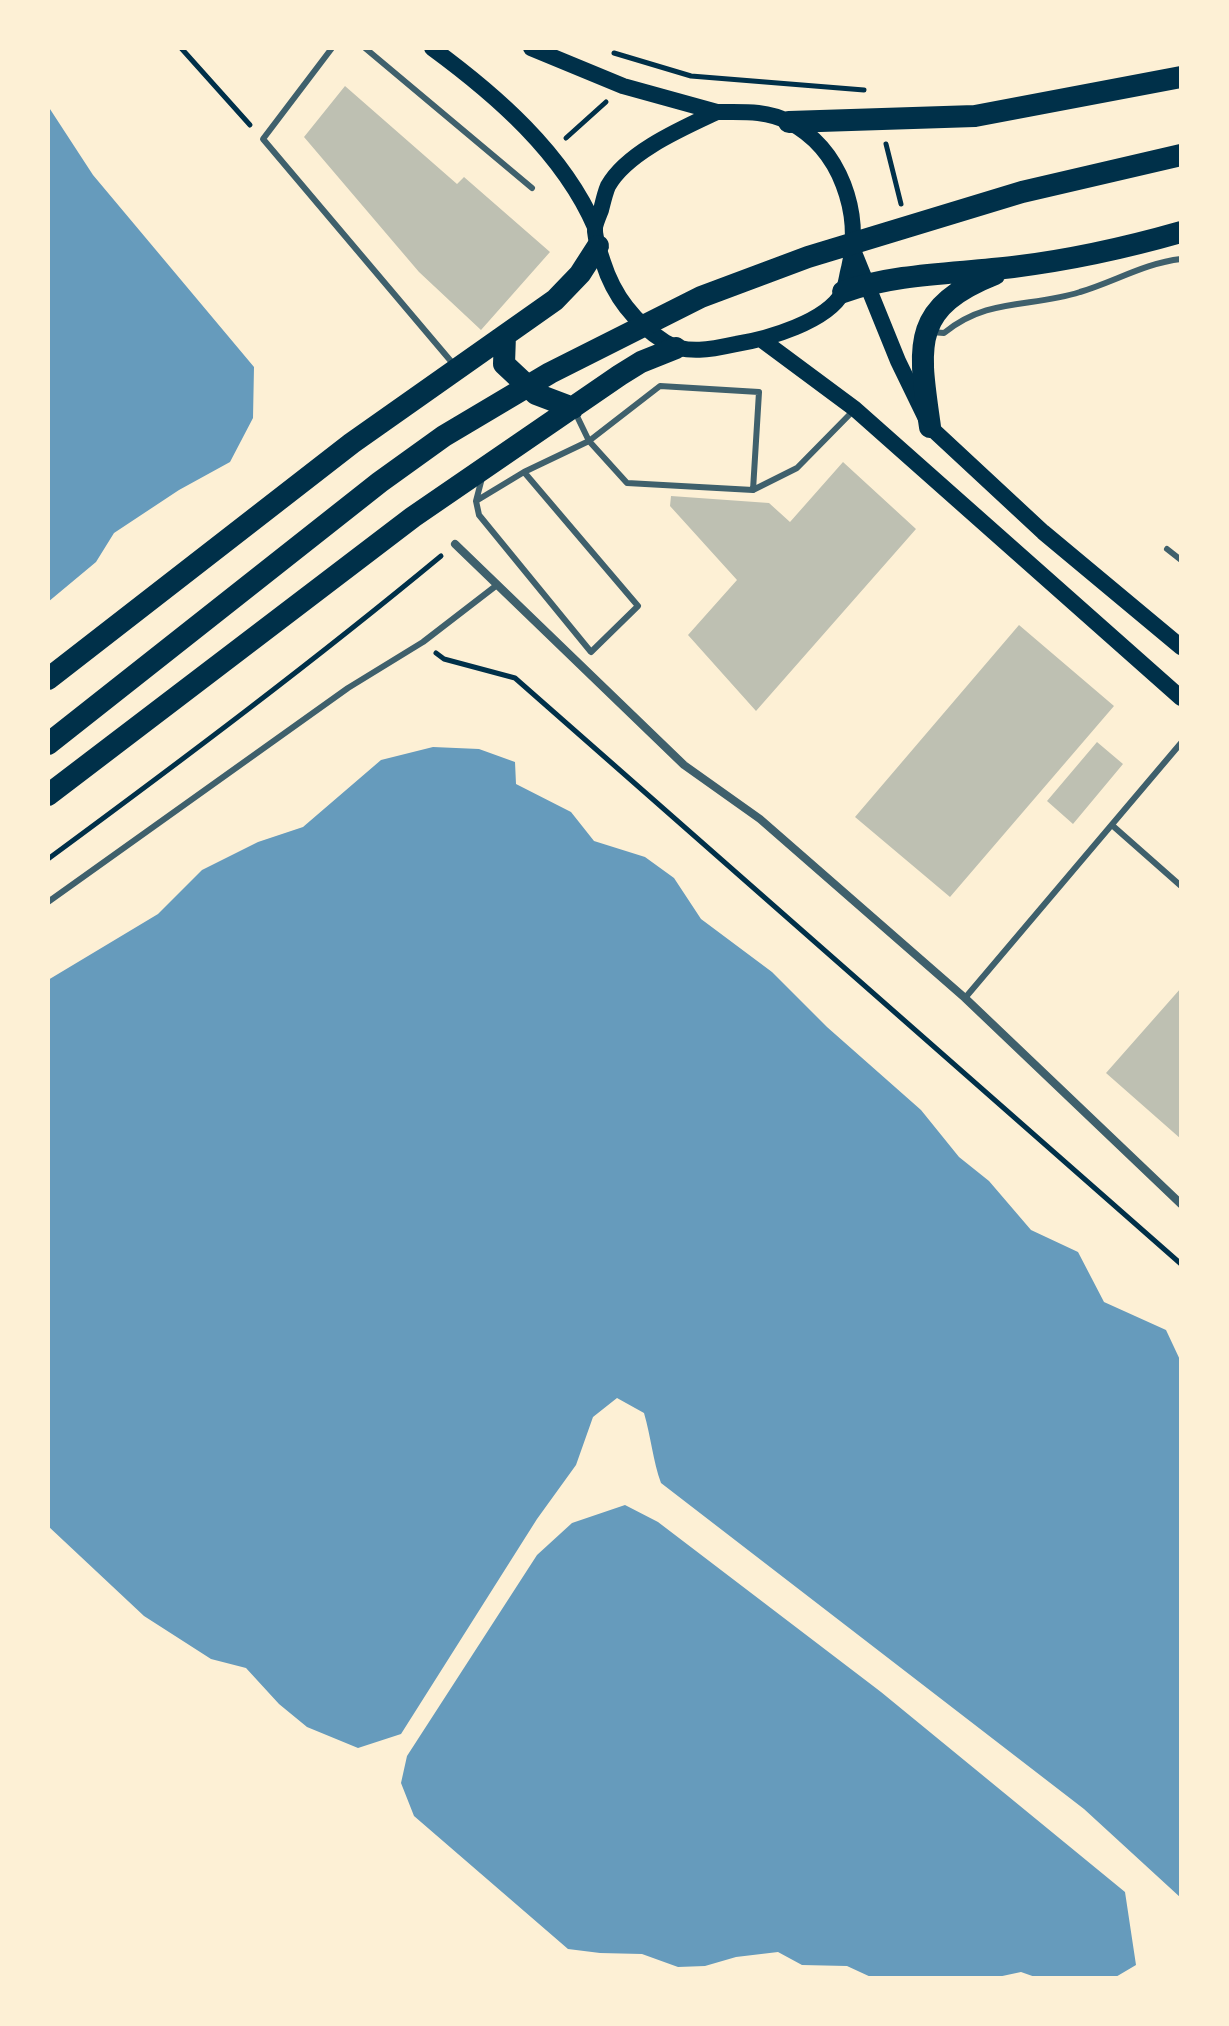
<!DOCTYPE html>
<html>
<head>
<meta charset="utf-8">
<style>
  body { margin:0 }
  #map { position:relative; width:1229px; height:2026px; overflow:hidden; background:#fdf0d5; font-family:"Public Sans",sans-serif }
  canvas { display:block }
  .frame { position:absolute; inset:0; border:50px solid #fdf0d5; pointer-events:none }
</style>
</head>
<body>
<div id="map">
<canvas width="1229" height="2026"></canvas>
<div class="frame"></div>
</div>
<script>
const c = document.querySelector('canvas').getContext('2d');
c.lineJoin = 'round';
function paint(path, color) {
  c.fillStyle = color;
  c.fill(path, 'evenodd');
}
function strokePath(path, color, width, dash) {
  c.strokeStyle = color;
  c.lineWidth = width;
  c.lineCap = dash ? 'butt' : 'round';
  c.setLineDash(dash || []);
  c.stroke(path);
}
const water = new Path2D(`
  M48 106 93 175 254 367 253 418 230 462 179 490 114 533 96 562 48 602Z
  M433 747 479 749 515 762 516 784 571 812 594 841 645 857 674 878 701 919 772 972 827 1027 921 1110 959 1157 989 1181 1031 1230 1078 1252 1104 1302 1166 1330 1181 1362V1898L1084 1809 661 1483C653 1461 651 1437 644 1413L617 1398 593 1417 576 1465 537 1519 401 1734 358 1748 307 1727 279 1704 246 1668 211 1659 144 1616 48 1526V980L158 914 202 870 258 842 303 827 381 760Z
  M625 1505 658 1522 881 1692 1125 1892 1136 1965 1114 1978H1038L1021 1972 993 1978H873L847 1966 802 1965 778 1952 736 1957 705 1966 678 1967 642 1954 600 1953 568 1949 414 1816 401 1783 407 1756 537 1555 572 1523Z`);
const building = new Path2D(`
  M345 86 457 184 464 177 550 252 481 330 419 272 304 137Z
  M843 462 916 529 756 711 688 635 737 580 670 506 671 496 769 503 790 522Z
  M1019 625 1114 706 950 897 855 817Z
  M1097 742 1123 764 1073 824 1047 801Z
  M1181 988V1139L1106 1073Z`);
const path = new Path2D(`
  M181 48 250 125
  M614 53 691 76 864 90
  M566 138 606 102
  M886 144 901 204
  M436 653 444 659 515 678 1181 1264
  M48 859C181 761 313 662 441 556`);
const service = new Path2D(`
  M332 48 263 139 455 366
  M365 48 532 188
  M931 332 944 333C988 297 1031 308 1080 292 1114 282 1145 263 1181 259
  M574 410 589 441 627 483 753 490 797 468 855 409
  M524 472 638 606 591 652 479 515 476 501 524 472 589 441 660 386 759 392 753 490
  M476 501 482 478
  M1167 549 1181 560
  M1113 826 1181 886
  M48 902 348 688 423 642 497 585
  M965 998 1181 743`);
const minor = new Path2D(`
  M455 544 684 765 760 819 965 998 1181 1204`);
const secondary = new Path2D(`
  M432 48C496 95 563 153 595 227
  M531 48 623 86 717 112
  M717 112C742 112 766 110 789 122 841 149 862 213 849 268 847 275 846 285 843 292 827 322 767 339 736 344 713 349 686 355 665 342 635 323 614 297 603 262 600 252 594 238 595 227 596 222 599 215 601 210 603 202 605 193 608 186 627 152 683 128 717 112Z
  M853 250 898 361 930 427 1043 532 1181 647
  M762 340 855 409 1181 698`);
const trunk = new Path2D(`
  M789 122 975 116 1181 77
  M843 292C898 273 955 274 1013 267 1070 260 1125 248 1181 232
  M505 335 504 364 536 394 573 408
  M930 427C919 347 909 308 995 274
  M48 679 352 443 555 300 580 274 598 246
  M48 744 380 482 444 436 550 373 701 297 808 257 1022 192 1181 155
  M48 795 413 517 620 375 641 362 676 348`);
paint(water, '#669bbc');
paint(building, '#bec0b2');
strokePath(path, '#003049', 5);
strokePath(service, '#3f606c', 6);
strokePath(minor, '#3f606c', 8);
strokePath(secondary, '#003049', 16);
strokePath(trunk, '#003049', 22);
</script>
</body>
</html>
